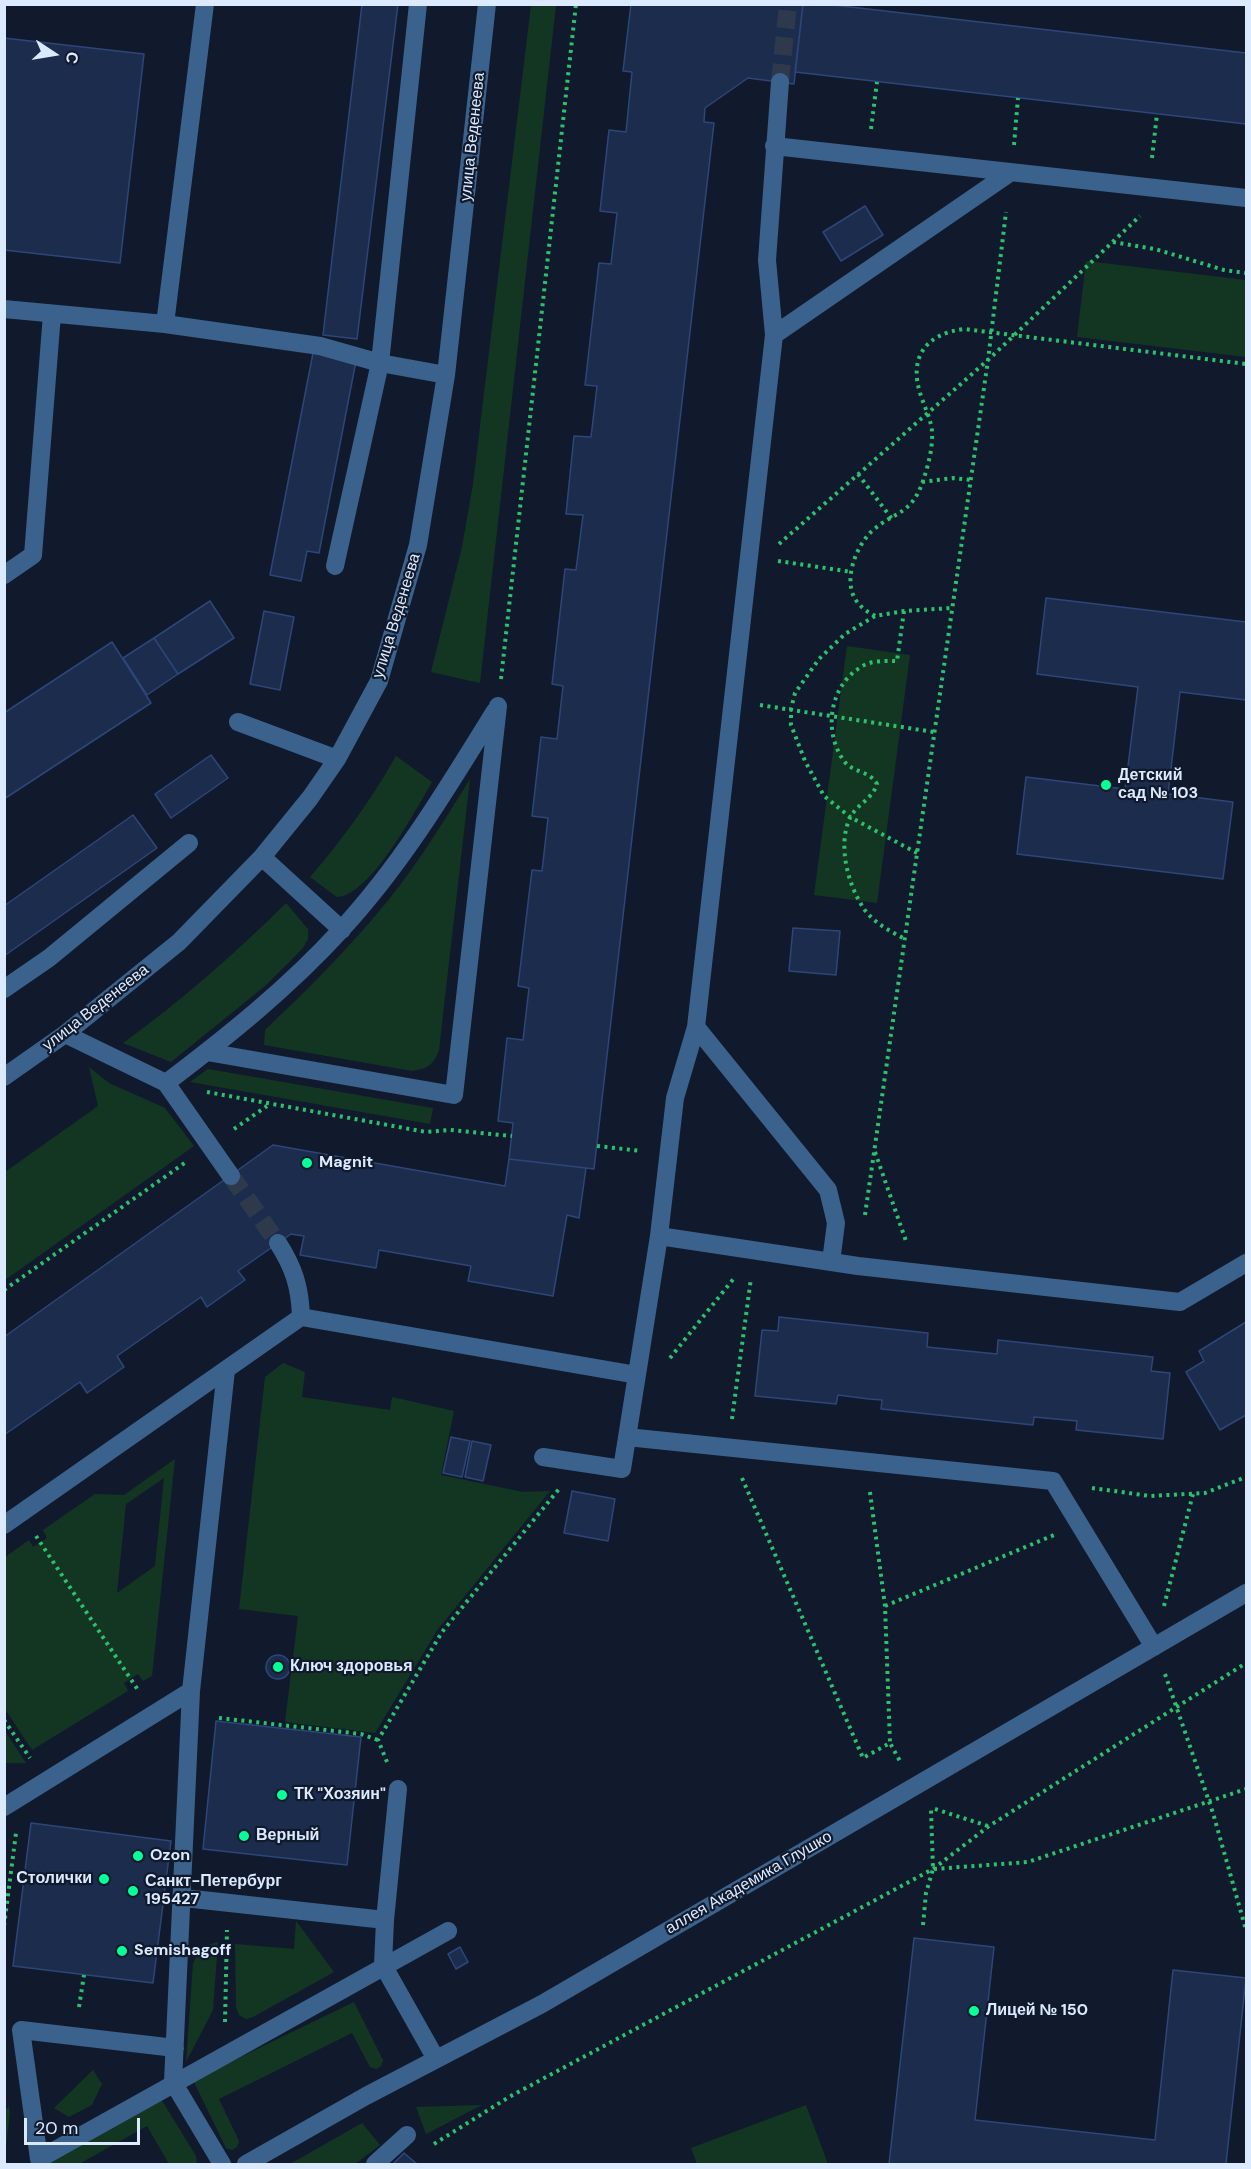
<!DOCTYPE html>
<html>
<head>
<meta charset="utf-8">
<style>
  body { margin:0 }
  #map { position:relative; width:1251px; height:2169px; overflow:hidden; background:#111a2c; font-family:"DM Sans",sans-serif }
  canvas { display:block }
  .frame { position:absolute; inset:0; border:6px solid #dbeaff; pointer-events:none }
  .north { position:absolute; left:24px; top:24px; width:60px; height:60px; -webkit-text-stroke:4px #111a2c; paint-order:stroke; rotate:102deg; font-size:16px; font-weight:700; line-height:24px; text-align:center; color:#dbeaff }
  .north::after { content:''; display:block; margin:auto; width:21px; height:27px; background:#dbeaff; clip-path:polygon(50% 0,100% 100%,50% 72%,0 100%) }
  .scale { position:absolute; left:24px; top:2118px; width:116px; height:27px; box-sizing:border-box; border:3px solid #dbeaff; border-top:0; padding-left:8px; font-size:18px; line-height:21px; white-space:nowrap; color:#dbeaff; -webkit-text-stroke:4px #111a2c; paint-order:stroke }
</style>
</head>
<body>
<div id="map">
<canvas width="1251" height="2169"></canvas>
<div class="frame"></div>
<div class="north">С</div>
<div class="scale">20 m</div>
</div>
<script>
const c = document.querySelector('canvas').getContext('2d');
c.lineJoin = 'round';
function paint(path, color) {
  c.fillStyle = color;
  c.fill(path, 'evenodd');
}
function strokePath(path, color, width, dash) {
  c.strokeStyle = color;
  c.lineWidth = width;
  c.lineCap = dash ? 'butt' : 'round';
  c.setLineDash(dash || []);
  c.stroke(path);
}
function drawText(font, color, halo, rows, align = 'center') {
  c.font = font + ' "DM Sans",sans-serif';
  c.lineWidth = 4.5;
  c.setLineDash([]);
  c.textBaseline = 'middle';
  c.strokeStyle = halo;
  c.fillStyle = color;
  for (const [text, x, y, turn = 0] of rows) {
    c.save();
    c.translate(x, y);
    c.rotate((+turn || 0) * Math.PI / 180);
    c.textAlign = isNaN(turn) ? turn : align;
    if (halo) c.strokeText(text, 0, 0);
    c.fillText(text, 0, 0);
    c.restore();
  }
}
const green = new Path2D(`
  M531 5H556L480 683 431 672 462 547 473 484Z
  M1086 261 1246 280V357L1077 337Z
  M847 646 910 655 877 903 814 895Z
  M396 756 432 782C415 811 371 895 337 897L310 877C343 839 371 800 396 756Z
  M470 779 439 1050C434 1064 428 1069 412 1071L264 1045 265 1030C304 993 341 956 376 915 412 873 441 826 470 779Z
  M286 903 308 929V939L303 948 265 986 171 1062 123 1043C182 1000 235 954 286 903Z
  M89 1067 109 1083 165 1108 194 1146 5 1280V1172L98 1106Z
  M208 1069 433 1108 430 1124 190 1082Z
  M283 1363 305 1372 302 1397 390 1410 392 1397 454 1411 441 1475 523 1492 550 1491 438 1629 375 1733 285 1722 298 1616 239 1609 265 1377Z
  M175 1459 152 1676 143 1681 138 1674 124 1683 128 1691 32 1750 5 1709V1557L29 1540 33 1547 47 1538 43 1530 95 1494 124 1495ZM164 1478 155 1566 117 1593 126 1504Z
  M4 1731H5L26 1763H5Z
  M296 1921 334 1972 253 2017 246 2019 239 2015 236 2007 235 1944 294 1949Z
  M218 1942 213 2010 186 2062 193 1964C199 1950 204 1945 218 1942Z
  M354 2002 383 2060 381 2066 376 2069 370 2067 352 2033 219 2099 239 2141 237 2147 232 2150 226 2148 193 2080Z
  M93 2070 102 2084 92 2105 69 2117 54 2108Z
  M161 2099 196 2156 197 2164H169L147 2126 79 2164H46Z
  M482 2105 426 2134 416 2107Z
  M806 2105 828 2164H697L691 2148Z
  M9 2107 10 2112 5 2156V2110Z
  M362 2123 380 2145 355 2164H290Z`);
const building = new Path2D(`
  M362 4H398L357 339 323 335Z
  M631 4H803L794 84 748 78 705 108 704 122 714 123 594 1169 509 1159 513 1123 498 1121 507 1038 523 1040 529 988 518 986 532 870 542 871 548 818 532 816 541 737 557 739 563 686 552 684 565 569 576 570 583 515 566 514 574 436 591 437 597 386 585 385 599 263 611 264 617 213 600 211 609 130 626 132 632 72 623 71Z
  M803 4H825L1246 53V124L795 72Z
  M4 38 144 54 120 263 4 250Z
  M865 206 883 235 841 261 823 232Z
  M313 353 356 361 319 553 307 551 301 581 270 575Z
  M1046 598 1246 622V700L1180 692 1168 794 1233 802 1223 879 1017 854 1026 777 1125 789 1138 687 1037 674Z
  M210 601 234 638 178 674 154 638Z
  M264 611 294 617 280 690 250 684Z
  M154 638 178 674 147 695 123 658Z
  M112 642 151 703 4 799V713Z
  M211 755 228 778 171 818 155 794Z
  M133 815 157 848 4 956V906Z
  M793 928 840 931 836 975 789 971Z
  M273 1145 505 1186 509 1159 586 1168 579 1218 567 1215 553 1296 468 1281 471 1266 379 1250 376 1268 300 1255 304 1236 291 1234 238 1271 245 1280 207 1307 201 1297 117 1356 124 1367 107 1379 87 1393 80 1382 4 1435V1337Z
  M779 1317 928 1333 927 1347 997 1354 998 1340 1153 1357 1151 1371 1170 1373 1163 1439 1076 1430 1077 1421 1034 1417 1033 1425 881 1409 882 1400 869 1399 838 1395 836 1404 755 1396 762 1330 778 1331Z
  M1246 1322V1415L1220 1430 1186 1372 1204 1361 1199 1351Z
  M451 1437 470 1441 462 1477 443 1473Z
  M472 1441 491 1445 483 1481 465 1477Z
  M572 1491 615 1499 608 1541 564 1533Z
  M266 1667a12 12 0 1 1 24 0a12 12 0 1 1-24 0Z
  M216 1721 361 1737 347 1865 203 1849Z
  M31 1823 171 1841 153 1983 13 1966Z
  M914 1938 994 1947 975 2120 1155 2140 1173 1970 1246 1978 1226 2164H889Z
  M460 1947 468 1962 456 1969 448 1954Z
  M404 2153 417 2164H393Z`);
const minorTunnel = new Path2D(`
  M780 82 788 4
  M231 1176 278 1243`);
const path = new Path2D(`
  M871 129 877 82
  M1014 145 1018 98
  M1152 158 1157 114
  M1113 242 1155 249 1224 270 1246 273
  M858 474 892 519
  M922 482 953 478 971 480
  M779 544 988 360 1140 216
  M778 561 852 572
  M904 611 897 661C885 661 871 660 861 667 829 686 823 732 844 761 853 773 869 770 877 784 872 800 855 805 849 820 838 847 848 885 864 909 874 923 890 931 905 939
  M875 616C870 613 864 610 860 605 840 586 855 547 872 531 894 511 911 516 923 481 928 466 933 448 932 431 931 420 925 408 921 396 908 358 925 334 964 329L1246 364
  M501 679 576 4
  M760 705 934 732
  M917 853 850 817 824 796 805 761 791 725V709L795 693 819 659 845 634 875 616 904 611 952 608
  M207 1092 426 1132 450 1130 512 1136
  M234 1129 267 1106
  M597 1146 641 1151
  M875 1152 907 1244
  M865 1215 988 360 1006 212
  M4 1290 186 1162
  M670 1358 735 1277
  M732 1419 751 1278
  M742 1478 863 1758 890 1743 901 1763
  M1092 1488 1150 1496 1205 1493 1246 1477
  M870 1492 885 1606 890 1743
  M36 1536 138 1690
  M885 1606 1054 1535
  M1164 1606 1193 1494
  M1165 1674 1213 1813 1246 1930
  M219 1718 361 1734 378 1740
  M4 1720 30 1758
  M387 1762 378 1740 442 1632 559 1489
  M935 1809 988 1826
  M934 1869 1028 1862 1246 1789
  M923 1925 926 1893 933 1869 931 1810
  M4 1926 16 1833
  M79 2007 84 1975
  M225 2022 227 1930
  M434 2144 509 2097 933 1869 989 1826 1246 1663`);
const minor = new Path2D(`
  M205 4 165 324 320 346 380 363 446 375
  M774 146 1246 198
  M4 309 165 324
  M774 335 1011 172
  M335 566 380 363 418 4
  M4 575 33 555 52 314
  M238 722 337 759
  M262 857 342 930
  M4 989 49 958 189 843
  M696 1027 828 1190 836 1223 831 1262
  M65 1034 166 1083 231 1176
  M207 1052 454 1095 498 706
  M4 1077 65 1034 179 942 262 857 310 798 337 759 379 681 418 545 446 375 487 4
  M166 1083C228 1036 288 988 341 930 402 864 448 787 495 711
  M659 1236 858 1266 1180 1302 1246 1263
  M278 1243C294 1268 300 1287 301 1317
  M627 1437 1053 1481 1154 1647
  M543 1457 622 1469 659 1236 675 1098 696 1027 774 335 767 260 780 82
  M4 1525 301 1317 637 1375
  M191 1691 173 2082 222 2164
  M4 1807 191 1691 226 1370
  M184 1898 385 1920 383 1965 436 2059
  M385 1920 398 1789
  M175 2048 21 2030 39 2159 448 1931
  M246 2164 366 2096 542 2004 1246 1593
  M375 2164 407 2135`);
const markers = [
  [1106,785,6,"#07ff97"],
  [307,1163,6,"#07ff97"],
  [278,1667,6,"#07ff97"],
  [282,1795,6,"#07ff97"],
  [244,1836,6,"#07ff97"],
  [138,1856,6,"#07ff97"],
  [104,1879,6,"#07ff97"],
  [133,1891,6,"#07ff97"],
  [122,1951,6,"#07ff97"],
  [974,2011,6,"#07ff97"]
];
const streetNames = [
  ["улица Веденеева",473,137,-84],
  ["улица Веденеева",397,616,-73],
  ["улица Веденеева",96,1008,-38],
  ["аллея Академика Глушко",749,1883,-30]
];
const poiNames = [
  ["Детский",1118,776],
  ["сад № 103",1118,794],
  ["Magnit",319,1163],
  ["Ключ здоровья",290,1667],
  ["ТК \"Хозяин\"",294,1795],
  ["Верный",256,1836],
  ["Ozon",150,1856],
  ["Столички",92,1879,"right"],
  ["Санкт-Петербург",145,1882],
  ["195427",145,1900],
  ["Semishagoff",134,1951],
  ["Лицей № 150",986,2011]
];
paint(green, '#133623');
paint(building, '#1c2c4d');
strokePath(building, '#2d467a', 1.5);
strokePath(minorTunnel, '#2f394c', 18, [18, 9]);
strokePath(path, '#2dc16b', 4, [3, 4.5]);
strokePath(minor, '#3b628c', 18);
for (const [x, y, r, color] of markers) {
  const dot = new Path2D();
  dot.arc(x, y, r, 0, 2 * Math.PI);
  c.fillStyle = color;
  c.fill(dot);
  strokePath(dot, '#111a2c', 2);
}
drawText('16px', '#dbeaff', '#111a2c', streetNames);
drawText('bold 16px', '#dbeaff', '#111a2c', poiNames, 'left');
</script>
</body>
</html>
